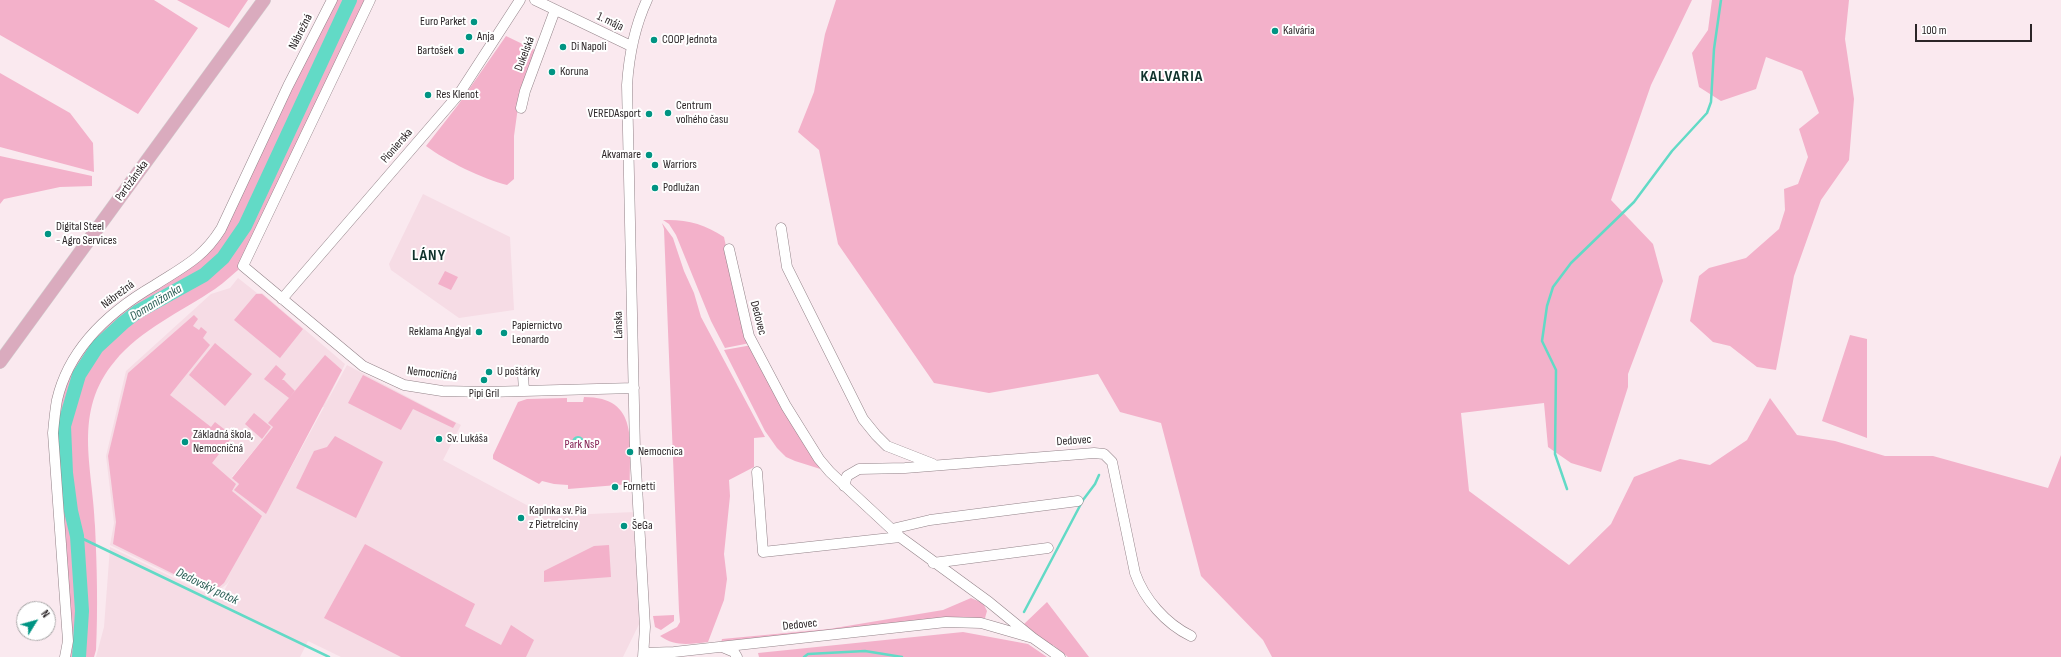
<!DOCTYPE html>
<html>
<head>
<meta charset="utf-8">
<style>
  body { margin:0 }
  #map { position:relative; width:2061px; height:657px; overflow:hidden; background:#fae9ef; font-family:"Sofia Sans Condensed",sans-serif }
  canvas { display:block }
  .north { position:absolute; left:16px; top:601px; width:40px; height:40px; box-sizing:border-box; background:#fff; border:1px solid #aaa8a9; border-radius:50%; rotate:53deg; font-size:11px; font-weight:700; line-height:16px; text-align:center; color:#2b2527 }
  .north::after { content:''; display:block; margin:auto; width:14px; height:18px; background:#009483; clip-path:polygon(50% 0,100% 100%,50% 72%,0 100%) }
  .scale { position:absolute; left:1915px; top:24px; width:117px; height:18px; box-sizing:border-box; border:2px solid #2b2527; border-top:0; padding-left:5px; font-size:12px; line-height:14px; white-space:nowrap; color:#2b2527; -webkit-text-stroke:3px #fff; paint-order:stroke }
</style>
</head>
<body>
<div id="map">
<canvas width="2061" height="657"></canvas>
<div class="north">N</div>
<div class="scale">100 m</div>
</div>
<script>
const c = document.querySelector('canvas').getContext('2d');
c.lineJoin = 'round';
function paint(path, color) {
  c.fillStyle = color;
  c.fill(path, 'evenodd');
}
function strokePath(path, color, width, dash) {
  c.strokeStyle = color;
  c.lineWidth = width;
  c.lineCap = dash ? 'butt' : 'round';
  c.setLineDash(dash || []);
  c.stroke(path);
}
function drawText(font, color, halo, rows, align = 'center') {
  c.font = font + ' "Sofia Sans Condensed",sans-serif';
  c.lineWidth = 4;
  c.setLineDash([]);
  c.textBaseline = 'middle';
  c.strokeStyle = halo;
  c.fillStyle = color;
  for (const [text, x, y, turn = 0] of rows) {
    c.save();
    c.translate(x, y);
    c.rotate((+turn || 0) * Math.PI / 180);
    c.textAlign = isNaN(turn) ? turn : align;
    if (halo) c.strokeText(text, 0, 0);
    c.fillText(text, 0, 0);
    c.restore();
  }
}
const built = new Path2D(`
  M423 194 510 237 514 310 459 318 391 270 389 264Z
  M238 278 257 293H262L345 364 324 407 269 423 273 427 232 477 239 484 235 490 266 513 347 365 461 425 443 460 547 516 634 512 643 616 623 657H341L308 641 300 657H96L104 627 110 547 219 600 231 578 227 584 213 595 110 545 114 523 106 456 126 371 211 294 230 288Z`);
const green = new Path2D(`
  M0 0H154L198 28 138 114 0 35Z
  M177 0H248L229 28Z
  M332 0H370L243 266C234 273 225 282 215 289 182 311 140 330 115 361 72 412 93 467 95 526 97 567 98 609 96 650L94 657H65L53 433 68 371 114 313 212 244Z
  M836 0H1692L1651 85 1611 200 1653 244 1663 281 1628 374V387L1601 472 1571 463 1548 447 1544 403 1461 413 1469 491 1569 565 1611 524 1634 477 1680 459 1710 465 1747 440 1770 398 1797 435 1835 441 1885 456H1933L2048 488 2061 455V657H1272L1263 640 1201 576 1161 423 1120 412 1098 374 989 393 934 383 838 244 819 150 798 132 814 92 825 34Z
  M1712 0H1849L1845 39 1854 99 1849 160 1821 200 1794 276 1776 370 1757 367 1730 346 1713 342 1690 321 1699 276 1709 268 1746 258 1779 229 1785 210 1784 189 1798 184 1808 157 1799 129 1819 113 1802 71 1766 57 1756 89 1721 101 1699 87 1692 53 1708 30Z
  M506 36 535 50 518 107 514 136V179L507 185C483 179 446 161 426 146L458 105Z
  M0 73 70 113 93 143 94 172 0 147Z
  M0 156 92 176V186L60 187 4 199 0 204Z
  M663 220C686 219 705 224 724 237L745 336 750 343 725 348 711 321 676 235 669 224Z
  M662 223 673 238 684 271 694 293 701 317 765 437 754 438V467L729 480 730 496 724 554 727 579 724 600 708 642C690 644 675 647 660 636L677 627 680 622 679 611 664 229Z
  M445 271 458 277 451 290 438 284Z
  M256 294H262L303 329 280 358 234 320Z
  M194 315 198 319 193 326 199 330 201 327 207 332 203 338 210 345 170 395 211 427 215 422 233 436 212 463 236 484 232 491 262 516 224 583 212 593 113 544 116 522 108 456 128 373Z
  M1850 335 1867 339V438L1822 421Z
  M215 343 252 374 225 406 189 375Z
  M752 345 830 472 795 461 786 457 777 448 765 431 724 350Z
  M325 355 342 370 266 514 234 490 239 484 232 478 273 427 268 423Z
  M276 365 286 374 282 380H284L295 391 289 398 264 379Z
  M363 375 456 423 453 428 413 409 401 430 348 403Z
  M584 397C640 397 629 443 630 484L568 489V485L554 484 542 481 539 484 493 459V455L518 402 527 399 567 398V402H583Z
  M254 413 271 427 262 439 245 424Z
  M335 436 383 462 356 518 296 488 314 451 327 447Z
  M365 544 475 604 465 626 501 645 511 625 534 640 526 657H401L324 618Z
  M609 545 611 577 544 582V571L594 546Z
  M971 598 983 603 987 611 985 618 720 647 722 639 829 629 943 610Z
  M1047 602 1089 657H1068L1053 645 1051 647 1024 624Z
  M674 615V621L661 630 655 627 653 616Z
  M963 632 1028 644 1047 657H759L758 653Z`);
const water = new Path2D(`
  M572 442a6 6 0 1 1 12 0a6 6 0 1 1-12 0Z`);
const stream = new Path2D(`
  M1567 489 1555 454 1556 370 1542 341 1547 306 1553 287 1571 263 1634 202 1672 151 1707 113 1711 102 1714 49 1721 0
  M77 536 329 657
  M1024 612 1083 500 1095 484 1099 475
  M804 657 808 654 865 651 902 657`);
const river = new Path2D(`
  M79 657 82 611 77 536 71 511 66 473 64 426 79 375 97 347 123 323 137 312 204 275 223 258 245 226 350 0`);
const minor = new Path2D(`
  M370 0 243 266 363 366 404 385 442 391 487 392 634 388
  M535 0 631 46
  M521 108 525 91 555 10
  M781 228 787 267 863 419 876 435 887 446 933 464
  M729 249 749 336 786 406 819 459 830 472 900 537 989 602 1033 638
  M282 299 459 94 520 0
  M523 375 524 391
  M757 472 763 552 900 537
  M844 486 847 476 859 469 905 468 1094 453 1104 454 1112 462 1135 573C1144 599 1166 624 1191 636
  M892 529 930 520 1078 501
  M933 563 1048 548
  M722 647 734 652 737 657
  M644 653 674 652 946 622 981 623 1033 638 1060 657
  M65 657 68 641 53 433C54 422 55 411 57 400 69 348 110 311 155 285 183 267 203 258 221 229L288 86 332 0
  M643 657 645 627 635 451 627 85C629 55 634 28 647 0`);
const major = new Path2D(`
  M0 362 264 0`);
const markers = [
  [474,22,4,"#009483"],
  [1275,31,4,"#009483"],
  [469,37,4,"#009483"],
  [654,40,4,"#009483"],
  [563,47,4,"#009483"],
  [461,51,4,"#009483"],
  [552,72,4,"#009483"],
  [428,95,4,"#009483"],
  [668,113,4,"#009483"],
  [649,114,4,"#009483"],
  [649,155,4,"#009483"],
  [655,165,4,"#009483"],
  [655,188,4,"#009483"],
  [48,234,4,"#009483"],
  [479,332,4,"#009483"],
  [504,333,4,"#009483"],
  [489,372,4,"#009483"],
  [484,380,4,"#009483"],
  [439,439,4,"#009483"],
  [185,442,4,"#009483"],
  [630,452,4,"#009483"],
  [615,487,4,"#009483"],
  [521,518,4,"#009483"],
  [624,526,4,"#009483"]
];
const poiNames = [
  ["Euro Parket",466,22,"right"],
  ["Kalvária",1283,31],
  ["Anja",477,37],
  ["COOP Jednota",662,40],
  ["Di Napoli",571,47],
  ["Bartošek",453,51,"right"],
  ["Koruna",560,72],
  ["Res Klenot",436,95],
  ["Centrum",676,106],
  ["voľného času",676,120],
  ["VEREDAsport",641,114,"right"],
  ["Akvamare",641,155,"right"],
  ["Warriors",663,165],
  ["Podlužan",663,188],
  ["Digital Steel",56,227],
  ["- Agro Services",56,241],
  ["Papiernictvo",512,326],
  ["Leonardo",512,340],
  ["Reklama Angyal",471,332,"right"],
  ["U poštárky",497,372],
  ["Pipi Gril",484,394,"center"],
  ["Základná škola,",193,435],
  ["Nemocničná",193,449],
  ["Sv. Lukáša",447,439],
  ["Nemocnica",638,452],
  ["Fornetti",623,487],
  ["Kaplnka sv. Pia",529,511],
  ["z Pietrelciny",529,525],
  ["ŠeGa",632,526]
];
const streetNames = [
  ["1. mája",610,22,25],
  ["Nábrežná",301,32,-63],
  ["Dukelská",525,54,-69],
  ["Pionierska",397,146,-49],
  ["Partizánska",132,181,-54],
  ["Nábrežná",118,295,-37],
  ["Dedovec",758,318,75],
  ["Lánska",619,325,-91],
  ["Nemocničná",432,374,7],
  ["Dedovec",1074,441,-4],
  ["Dedovec",800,625,-6]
];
const parkNames = [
  ["Park NsP",582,445]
];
const waterNames = [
  ["Domanižanka",156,303,-31],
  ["Dedovský potok",207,587,26]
];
const districtNames = [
  ["KALVARIA",1172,77],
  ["LÁNY",429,256]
];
paint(built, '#f6dce5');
paint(green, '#f3b1ca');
paint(water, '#62dac6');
strokePath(stream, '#62dac6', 2.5);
strokePath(river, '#62dac6', 14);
strokePath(minor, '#938389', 11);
strokePath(major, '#d0cfcf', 14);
strokePath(minor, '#fff', 10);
strokePath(major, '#daabbe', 13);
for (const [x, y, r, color] of markers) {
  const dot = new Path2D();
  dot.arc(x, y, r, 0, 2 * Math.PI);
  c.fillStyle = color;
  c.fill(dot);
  strokePath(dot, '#fff', 1.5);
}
drawText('12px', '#2b2527', '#fff', poiNames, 'left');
drawText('12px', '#2b2527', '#fff', streetNames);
drawText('12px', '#821e50', '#fff', parkNames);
drawText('italic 13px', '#2d6057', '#fff', waterNames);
c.letterSpacing = '1px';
drawText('bold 16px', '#10322c', '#fff', districtNames);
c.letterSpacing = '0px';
</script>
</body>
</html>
